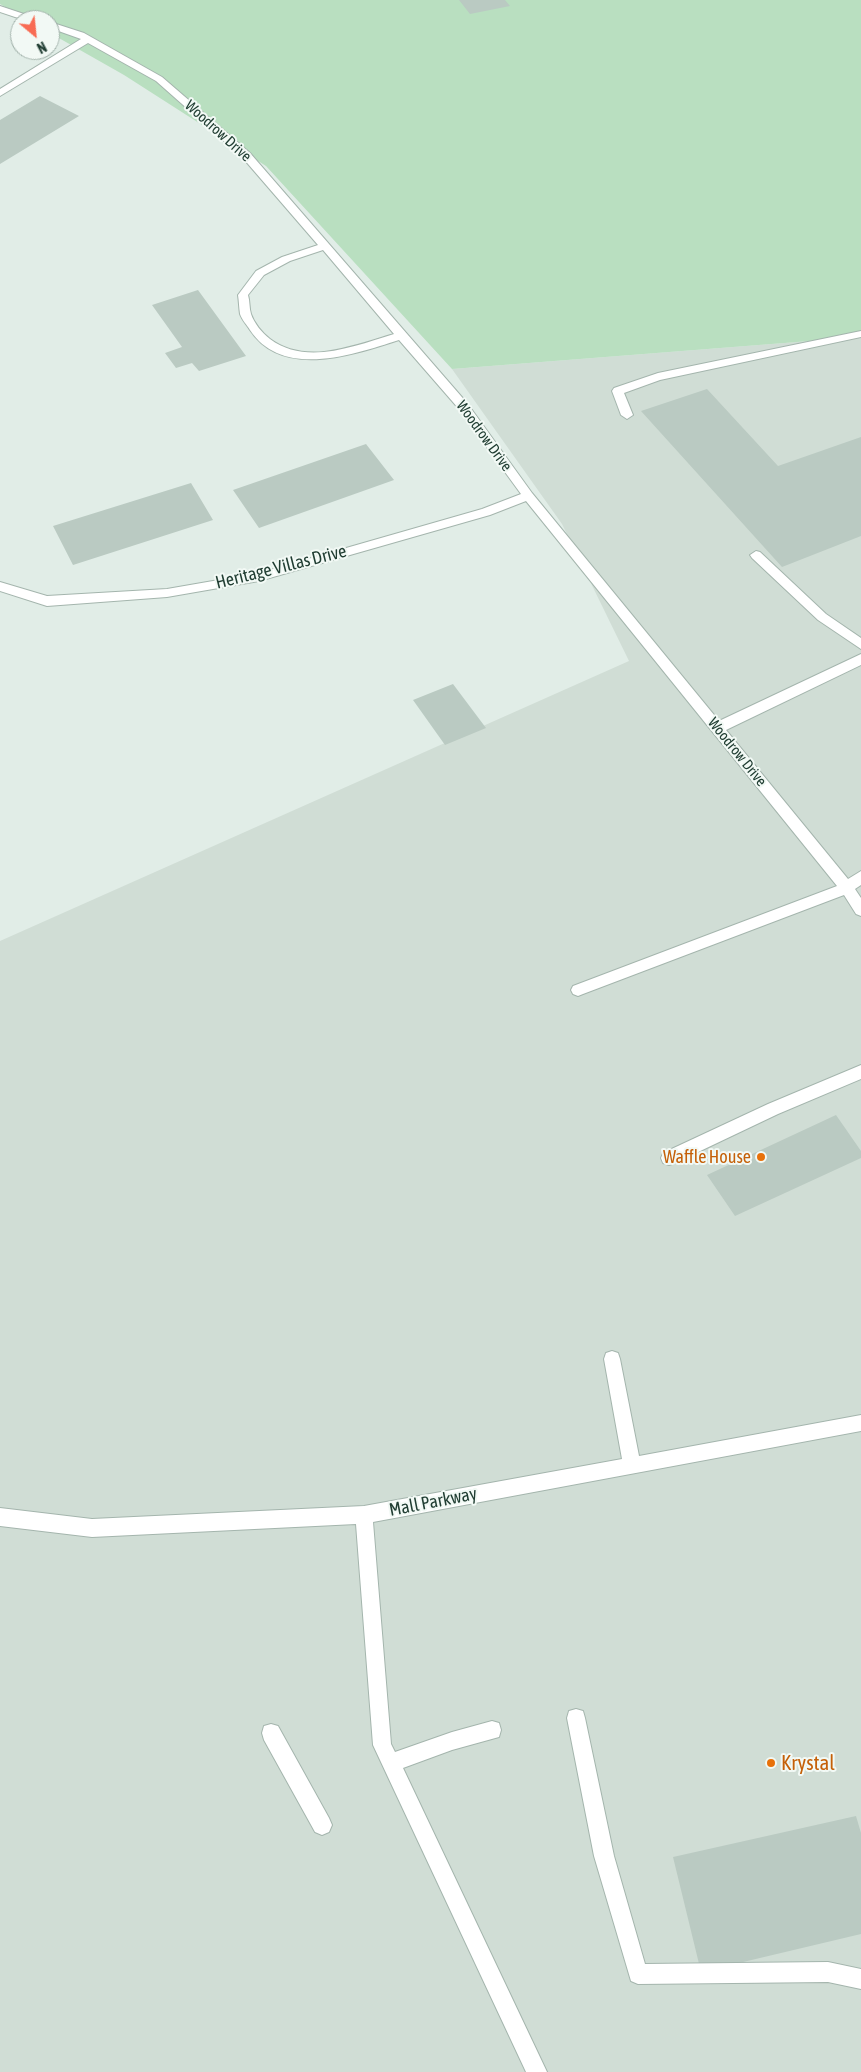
<!DOCTYPE html>
<html>
<head>
<meta charset="utf-8">
<style>
  body { margin:0 }
  #map { position:relative; width:861px; height:2072px; overflow:hidden; background:#e1ede7; font-family:"Asap Condensed",sans-serif }
  canvas { display:block }
  .north { position:absolute; left:10px; top:10px; width:50px; height:50px; box-sizing:border-box; background:#f2f9f5; border:1px solid #9eaea7; border-radius:50%; rotate:152deg; font-size:14px; font-weight:700; line-height:20px; text-align:center; color:#213e33 }
  .north::after { content:''; display:block; margin:auto; width:18px; height:22px; background:#f86c54; clip-path:polygon(50% 0,100% 100%,50% 72%,0 100%) }
</style>
</head>
<body>
<div id="map">
<canvas width="861" height="2072"></canvas>
<div class="north">N</div>
</div>
<script>
const c = document.querySelector('canvas').getContext('2d');
c.lineJoin = 'round';
function paint(path, color) {
  c.fillStyle = color;
  c.fill(path, 'evenodd');
}
function strokePath(path, color, width, dash) {
  c.strokeStyle = color;
  c.lineWidth = width;
  c.lineCap = dash ? 'butt' : 'round';
  c.setLineDash(dash || []);
  c.stroke(path);
}
function drawText(font, color, halo, rows, align = 'center') {
  c.font = font + ' "Asap Condensed",sans-serif';
  c.lineWidth = 4;
  c.setLineDash([]);
  c.textBaseline = 'middle';
  c.strokeStyle = halo;
  c.fillStyle = color;
  for (const [text, x, y, turn = 0] of rows) {
    c.save();
    c.translate(x, y);
    c.rotate((+turn || 0) * Math.PI / 180);
    c.textAlign = isNaN(turn) ? turn : align;
    if (halo) c.strokeText(text, 0, 0);
    c.fillText(text, 0, 0);
    c.restore();
  }
}
const built = new Path2D(`
  M861 337V2072H0V941L629 661 562 524 452 369Z`);
const green = new Path2D(`
  M0 0H861V337L452 369 266 166 124 75 50 33V20H28L0 4Z`);
const building = new Path2D(`
  M459 0H505L510 6 470 14Z
  M40 96 79 116 0 164V120Z
  M198 290 246 356 199 371 192 363 176 368 165 353 182 347 152 305Z
  M707 389 778 466 861 437V536L782 567 641 411Z
  M366 444 394 480 259 528 233 490Z
  M191 483 213 520 73 565 53 526Z
  M453 684 486 728 445 745 413 700Z
  M836 1115 861 1151V1158L735 1216 707 1175Z
  M856 1816 861 1833V1934L701 1972 673 1857Z`);
const minor = new Path2D(`
  M0 6 36 18 38 20H24L0 12Z
  M50 22 84 33 162 77 250 153 467 403 532 493 719 721 861 654V665L726 730 848 879 861 871V885L855 889 861 898V916L856 914 844 895 583 994 578 996 573 994 571 990 573 986 837 886 526 501 490 515 259 581 167 597 47 606 0 591V582L47 596 167 589 259 573 482 509 521 494 459 409 399 340C355 354 283 380 250 330 247 325 242 320 240 314 239 308 239 301 238 295L256 271 282 257 318 245 242 157 156 81 88 43 0 96V89L81 39 50 28ZM323 250 394 334C355 346 306 366 270 339 262 333 254 323 251 314 249 308 250 301 248 295L264 275 290 261Z
  M861 331V337L660 380 624 393 633 415 627 419 621 415 612 391 614 388 658 373Z
  M756 551 760 552 826 614 861 638V649L818 620 752 558 750 555Z
  M861 1065V1079L778 1114 675 1163 669 1165 663 1163 661 1158 663 1153 768 1104Z
  M612 1351 618 1353 620 1359 639 1456 861 1415V1431L373 1522 391 1744 395 1752 452 1732 492 1721 499 1723 501 1730 499 1737 452 1750 403 1768 547 2072H526L373 1745 356 1524 92 1537 0 1526V1508L92 1519 364 1506 622 1459 604 1359 606 1353Z
  M576 1709 583 1711 585 1718 614 1856 645 1964 828 1962 861 1969V1989L828 1982 638 1984 631 1981 594 1856 567 1718 569 1711Z
  M271 1724 278 1726 329 1818 332 1825 329 1832 322 1835 315 1832 264 1740 262 1733 264 1726Z`);
const markers = [
  [761,1157,5,"#e8710a"],
  [771,1763,5,"#e8710a"]
];
const farStreetnames = [
  ["Woodrow Drive",218,131,42],
  ["Woodrow Drive",484,436,54],
  ["Woodrow Drive",737,752,51]
];
const streetNames = [
  ["Heritage Villas Drive",281,567,-14],
  ["Mall Parkway",433,1502,-11]
];
const foodNames = [
  ["Waffle House",751,1157]
];
const nearFoodnames = [
  ["Krystal",781,1763]
];
paint(built, '#d0ddd5');
paint(green, '#b9dfc0');
paint(building, '#bacac2');
strokePath(minor, '#a4b5ad', 2);
paint(minor, '#fff');
for (const [x, y, r, color] of markers) {
  const dot = new Path2D();
  dot.arc(x, y, r, 0, 2 * Math.PI);
  c.fillStyle = color;
  c.fill(dot);
  strokePath(dot, '#f2f9f5', 2);
}
drawText('15px', '#213e33', '#f2f9f5', farStreetnames);
drawText('18px', '#213e33', '#f2f9f5', streetNames);
drawText('18px', '#c56008', '#f2f9f5', foodNames, 'right');
drawText('21px', '#c56008', '#f2f9f5', nearFoodnames, 'left');
</script>
</body>
</html>
